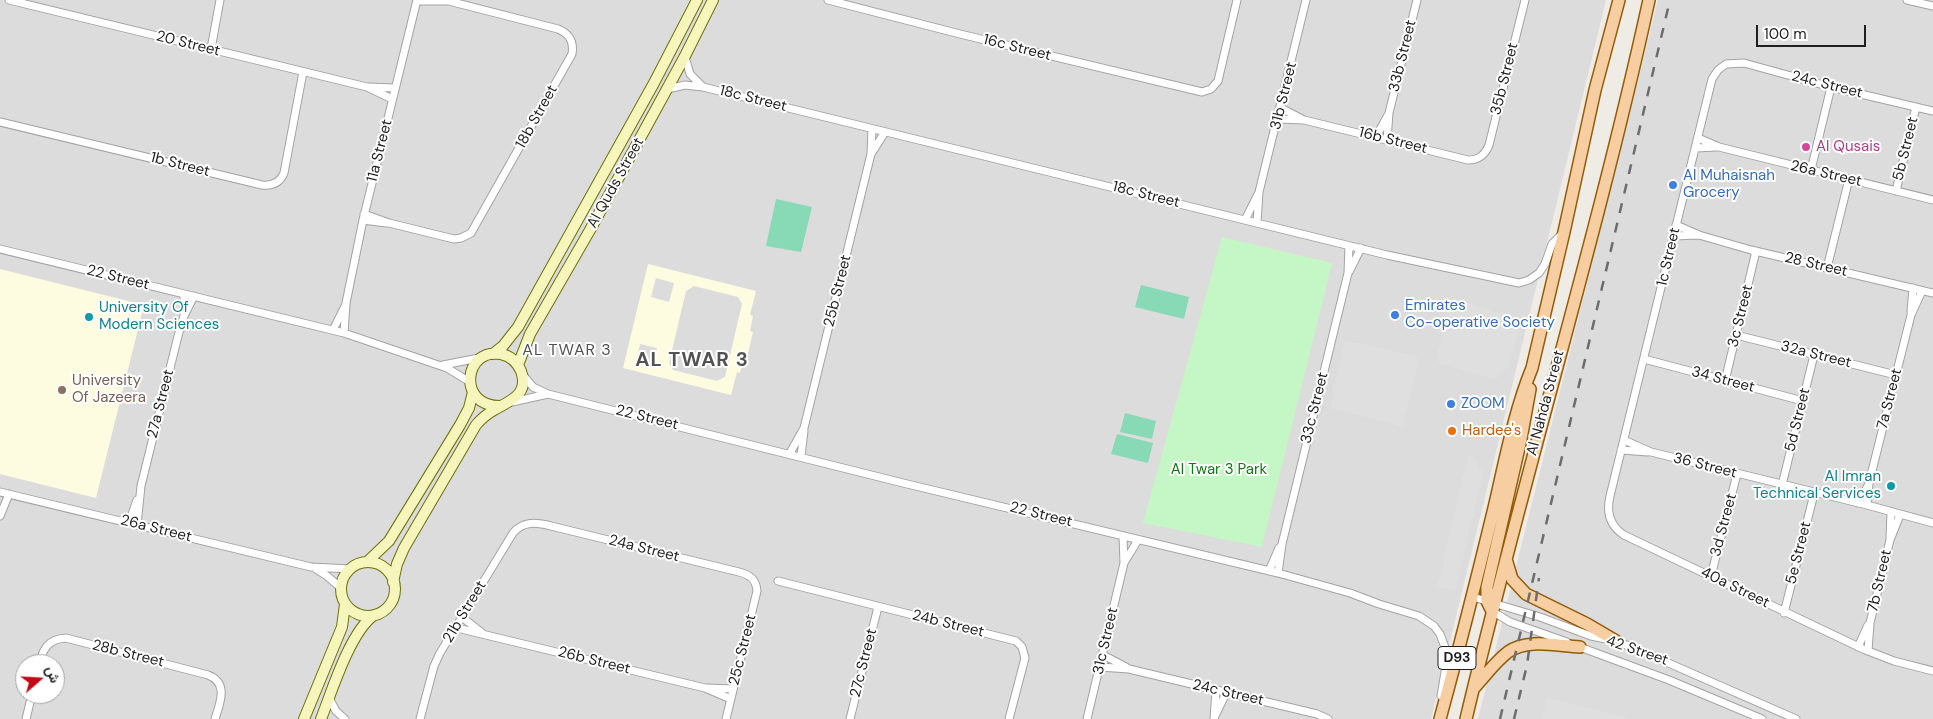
<!DOCTYPE html>
<html>
<head>
<meta charset="utf-8">
<style>
  body { margin:0 }
  #map { position:relative; width:1933px; height:719px; overflow:hidden; background:#efebe5; font-family:"DM Sans",Vazirmatn,sans-serif }
  canvas { display:block }
  .north { position:absolute; left:15px; top:654px; width:50px; height:50px; box-sizing:border-box; background:#fff; border:1px solid #a5a5a5; border-radius:50%; rotate:71deg; font-size:14px; font-weight:700; line-height:20px; text-align:center; color:#1f1f1f }
  .north::after { content:''; display:block; margin:auto; width:18px; height:22px; background:#c30a15; clip-path:polygon(50% 0,100% 100%,50% 72%,0 100%) }
  .scale { position:absolute; left:1756px; top:25px; width:110px; height:22px; box-sizing:border-box; border:2px solid #1f1f1f; border-top:0; padding-left:6px; font-size:15px; line-height:18px; white-space:nowrap; color:#1f1f1f; -webkit-text-stroke:4px #fff; paint-order:stroke }
</style>
</head>
<body>
<div id="map">
<canvas width="1933" height="719"></canvas>
<div class="north">ش</div>
<div class="scale">100 m</div>
</div>
<script>
const c = document.querySelector('canvas').getContext('2d');
c.lineJoin = 'round';
function paint(path, color) {
  c.fillStyle = color;
  c.fill(path, 'evenodd');
}
function strokePath(path, color, width, dash) {
  c.strokeStyle = color;
  c.lineWidth = width;
  c.lineCap = dash ? 'butt' : 'round';
  c.setLineDash(dash || []);
  c.stroke(path);
}
function drawText(font, color, halo, rows, align = 'center') {
  c.font = font + ' "DM Sans",sans-serif';
  c.lineWidth = 4;
  c.setLineDash([]);
  c.textBaseline = 'middle';
  c.strokeStyle = halo;
  c.fillStyle = color;
  for (const [text, x, y, turn = 0] of rows) {
    c.save();
    c.translate(x, y);
    c.rotate((+turn || 0) * Math.PI / 180);
    c.textAlign = isNaN(turn) ? turn : align;
    if (halo) c.strokeText(text, 0, 0);
    c.fillText(text, 0, 0);
    c.restore();
  }
}
const residential = new Path2D(`
  M0 0H1606L1431 719H0ZM25 664H55V694H25Z
  M1658 0H1933V719H1478Z`);
const education = new Path2D(`
  M648 264 756 291 750 315 753 316 750 331 753 332 747 358 744 357 740 373 737 372 731 395 623 368ZM656 278 674 283 669 302 651 297ZM694 286 738 297 742 304 725 377 717 381 673 370 669 363 686 291ZM640 344 657 348 653 365 636 361Z
  M0 269 144 305 96 498 0 474Z`);
const park = new Path2D(`
  M1222 237 1332 263 1262 547 1143 523Z`);
const pitch = new Path2D(`
  M776 199 812 207 801 252 766 246Z
  M1141 285 1189 297 1184 319 1135 307Z
  M1125 413 1156 421 1152 439 1120 432Z
  M1117 434 1153 443 1148 463 1111 454Z`);
const parking = new Path2D(`
  M1451 297 1522 321 1508 367 1496 379 1435 363Z
  M1345 340 1420 357 1402 427 1330 408Z
  M1468 455 1474 457 1479 467 1485 469 1455 591 1437 587Z
  M1547 698 1619 716 1629 719H1542Z`);
const minor = new Path2D(`
  M9 0 367 87 392 99
  M828 0 960 34 1202 92 1211 89 1218 81 1237 0
  M1907 0 1933 6
  M417 1H447
  M211 49 220 0
  M685 57 690 74 701 85
  M369 87 395 88
  M667 89 685 85 703 87 1387 255 1519 283 1529 280 1539 273 1545 264 1552 244 1564 232
  M1281 108 1304 120
  M1933 111 1831 87 1744 63 1726 64 1718 70 1712 79 1610 496C1606 513 1610 526 1624 535L1863 649 1894 661 1933 671
  M1278 119 1304 120 1468 160C1479 160 1485 155 1489 145L1525 0
  M0 122 262 185C272 186 280 183 284 173L303 72
  M1376 137 1388 115
  M1698 138 1719 147 1933 200
  M1387 140 1389 113 1417 0
  M1696 148 1716 147
  M871 154 885 132
  M1811 170 1831 87
  M1896 191 1916 107
  M364 214 389 223 454 239 461 238 471 233 572 54C574 42 570 34 558 29L445 0
  M363 220 386 223
  M1245 220 1258 194
  M1257 223 1259 192 1306 0
  M1676 225 1699 235 1751 250 1933 293
  M1674 236 1699 235
  M0 249 344 333 447 368 470 382
  M1827 268 1849 179
  M1349 272 1361 248
  M184 294V316
  M1911 312 1913 288
  M333 330 346 304
  M344 333 346 303 363 220 417 0
  M1736 335 1896 375
  M1644 359 1803 401
  M443 365 479 358
  M523 375 533 387 548 394 903 483 1278 573 1350 593 1379 604 1419 616 1434 626 1440 634 1446 650 1447 660 1441 696
  M1725 381 1756 251
  M512 402 548 394
  M1624 440 1651 452 1867 505 1933 523
  M1621 450 1648 452
  M790 453 804 428 871 154 872 129
  M801 456 804 431
  M1782 485 1814 355
  M0 492 311 567 350 569
  M1858 503 1869 484
  M1867 505 1869 483 1911 315 1922 291
  M0 516 9 494
  M129 523 137 500
  M137 525 141 486 178 336 184 316 194 296
  M1890 539 1891 513
  M1124 563 1138 540
  M316 569 327 576 341 588
  M1269 571 1279 548
  M1278 573 1282 544 1348 273 1349 246
  M1711 576 1737 474
  M778 581 1016 641 1022 647 1025 658 1009 719
  M1473 597 1540 617 1591 636 1616 641 1641 651 1796 719
  M1492 611 1510 622 1567 642
  M1784 613 1814 494
  M463 618 481 632
  M457 628 705 688 731 699
  M1577 646 1669 680 1762 719
  M1858 647 1868 625
  M1868 651 1870 623 1890 540 1900 515
  M1103 655 1126 667
  M39 664C43 649 48 639 66 638L208 675C229 683 220 703 215 719
  M1100 667 1129 669 1317 714 1328 719
  M707 688 733 689
  M329 698 336 711 345 719
  M1215 716 1226 693
  M26 719 32 694
  M420 719 434 666 440 653 513 533C523 521 536 522 551 526L739 572C750 575 756 579 757 591L726 719
  M850 719 878 607
  M1087 719 1124 563 1123 536
  M1214 719 1216 691`);
const secondary = new Path2D(`
  M493 354 503 346 518 327 654 83 697 0
  M518 365 530 334 590 230 685 56 713 0
  M367 562 389 541 460 425 469 408 473 392
  M341 589a27 27 0 1 1 54 0a27 27 0 1 1-54 0Z
  M393 582 397 564 404 548 476 425C481 419 487 414 494 410 509 401 530 395 521 371 517 362 511 356 501 354 464 347 456 407 501 406
  M304 719 342 627 345 604
  M321 719C332 691 350 632 374 615`);
const primary = new Path2D(`
  M1506 559 1512 579 1526 594 1587 624 1616 641
  M1492 611 1487 601V587L1521 439 1530 389
  M1474 688C1485 676 1495 662 1508 652 1528 638 1557 646 1580 647
  M1440 719C1459 649 1477 578 1494 508 1505 461 1514 412 1532 368L1564 232 1595 90 1619 0
  M1466 719C1523 478 1596 242 1649 0`);
const rail = new Path2D(`
  M1500 719 1670 0
  M1514 719 1527 665 1539 578`);
const markers = [
  [1806,147,5,"#d1479c"],
  [1673,185,5,"#3f7fe0"],
  [1395,315,5,"#3f7fe0"],
  [89,317,5,"#0f9aa8"],
  [62,390,5,"#8d6e63"],
  [1451,404,5,"#3f7fe0"],
  [1452,431,5,"#e8710a"],
  [1891,486,5,"#0f9aa8"]
];
const shields = [
  [1457,658,38]
];
const shieldNames = [
  ["D93",1457,658]
];
const streetNames = [
  ["20 Street",188,44,14],
  ["16c Street",1017,48,14],
  ["33b Street",1403,56,-76],
  ["35b Street",1505,79,-76],
  ["24c Street",1827,85,14],
  ["31b Street",1284,96,-76],
  ["18c Street",753,99,14],
  ["18b Street",537,117,-61],
  ["16b Street",1393,141,14],
  ["5b Street",1906,149,-76],
  ["11a Street",380,151,-76],
  ["1b Street",180,165,14],
  ["26a Street",1826,174,13],
  ["Al Quds Street",616,183,-61],
  ["18c Street",1146,195,14],
  ["1c Street",1669,257,-77],
  ["28 Street",1816,265,13],
  ["22 Street",118,278,14],
  ["25b Street",838,291,-76],
  ["3c Street",1741,316,-76],
  ["32a Street",1816,355,14],
  ["34 Street",1723,380,15],
  ["7a Street",1890,399,-76],
  ["Al Nahda Street",1546,403,-75],
  ["27a Street",161,404,-76],
  ["33c Street",1315,408,-76],
  ["22 Street",647,418,14],
  ["5d Street",1798,420,-76],
  ["36 Street",1705,466,14],
  ["22 Street",1041,515,14],
  ["3d Street",1724,525,-75],
  ["26a Street",156,529,14],
  ["24a Street",644,549,14],
  ["5e Street",1799,553,-76],
  ["7b Street",1880,581,-77],
  ["40a Street",1735,588,26],
  ["21b Street",465,612,-59],
  ["24b Street",948,624,14],
  ["31c Street",1106,641,-77],
  ["25c Street",743,650,-76],
  ["42 Street",1637,651,19],
  ["28b Street",128,654,14],
  ["26b Street",594,661,14],
  ["27c Street",864,663,-76],
  ["24c Street",1228,693,13]
];
const hotelNames = [
  ["Al Qusais",1816,147]
];
const shopNames = [
  ["Al Muhaisnah",1683,176],
  ["Grocery",1683,193],
  ["Emirates",1405,306],
  ["Co-operative Society",1405,323],
  ["ZOOM",1461,404]
];
const cultureNames = [
  ["University Of",99,308],
  ["Modern Sciences",99,325],
  ["Al Imran",1881,477,"right"],
  ["Technical Services",1881,494,"right"]
];
const educationNames = [
  ["University",72,381],
  ["Of Jazeera",72,398]
];
const foodNames = [
  ["Hardee's",1462,431]
];
const parkNames = [
  ["Al Twar 3 Park",1219,470]
];
const neighbourhoodNames = [
  ["AL TWAR 3",567,351]
];
const districtNames = [
  ["AL TWAR 3",692,361]
];
paint(residential, '#dddcdc');
paint(education, '#fdfce0');
paint(park, '#c5f7c6');
paint(pitch, '#87dab5');
paint(parking, '#dfdfdf');
strokePath(minor, '#a3a3a3', 9);
strokePath(secondary, '#6c710a', 12);
strokePath(primary, '#925c08', 14);
strokePath(minor, '#fff', 7);
strokePath(secondary, '#f6f6bc', 10);
strokePath(primary, '#f7cda2', 11);
strokePath(rail, '#6d6d6d', 2.5, [10, 10]);
for (const [x, y, r, color] of markers) {
  const dot = new Path2D();
  dot.arc(x, y, r, 0, 2 * Math.PI);
  c.fillStyle = color;
  c.fill(dot);
  strokePath(dot, '#fff', 2);
}
for (const [x, y, w] of shields) {
  const box = new Path2D();
  box.roundRect(x - w / 2, y - 11.5, w, 23, 4);
  c.fillStyle = '#fff';
  c.fill(box);
  strokePath(box, '#1f1f1f', 1);
}
drawText('bold 14px', '#1f1f1f', null, shieldNames);
drawText('15px', '#1f1f1f', '#fff', streetNames);
drawText('15px', '#b23c85', '#fff', hotelNames, 'left');
drawText('15px', '#366cbe', '#fff', shopNames, 'left');
drawText('15px', '#0d838f', '#fff', cultureNames, 'left');
drawText('15px', '#785e54', '#fff', educationNames, 'left');
drawText('15px', '#c56008', '#fff', foodNames, 'left');
drawText('15px', '#117814', '#fff', parkNames);
c.letterSpacing = '1px';
drawText('16px', '#525252', '#fff', neighbourhoodNames);
c.letterSpacing = '0px';
c.letterSpacing = '1px';
drawText('bold 20px', '#525252', '#fff', districtNames);
c.letterSpacing = '0px';
</script>
</body>
</html>
